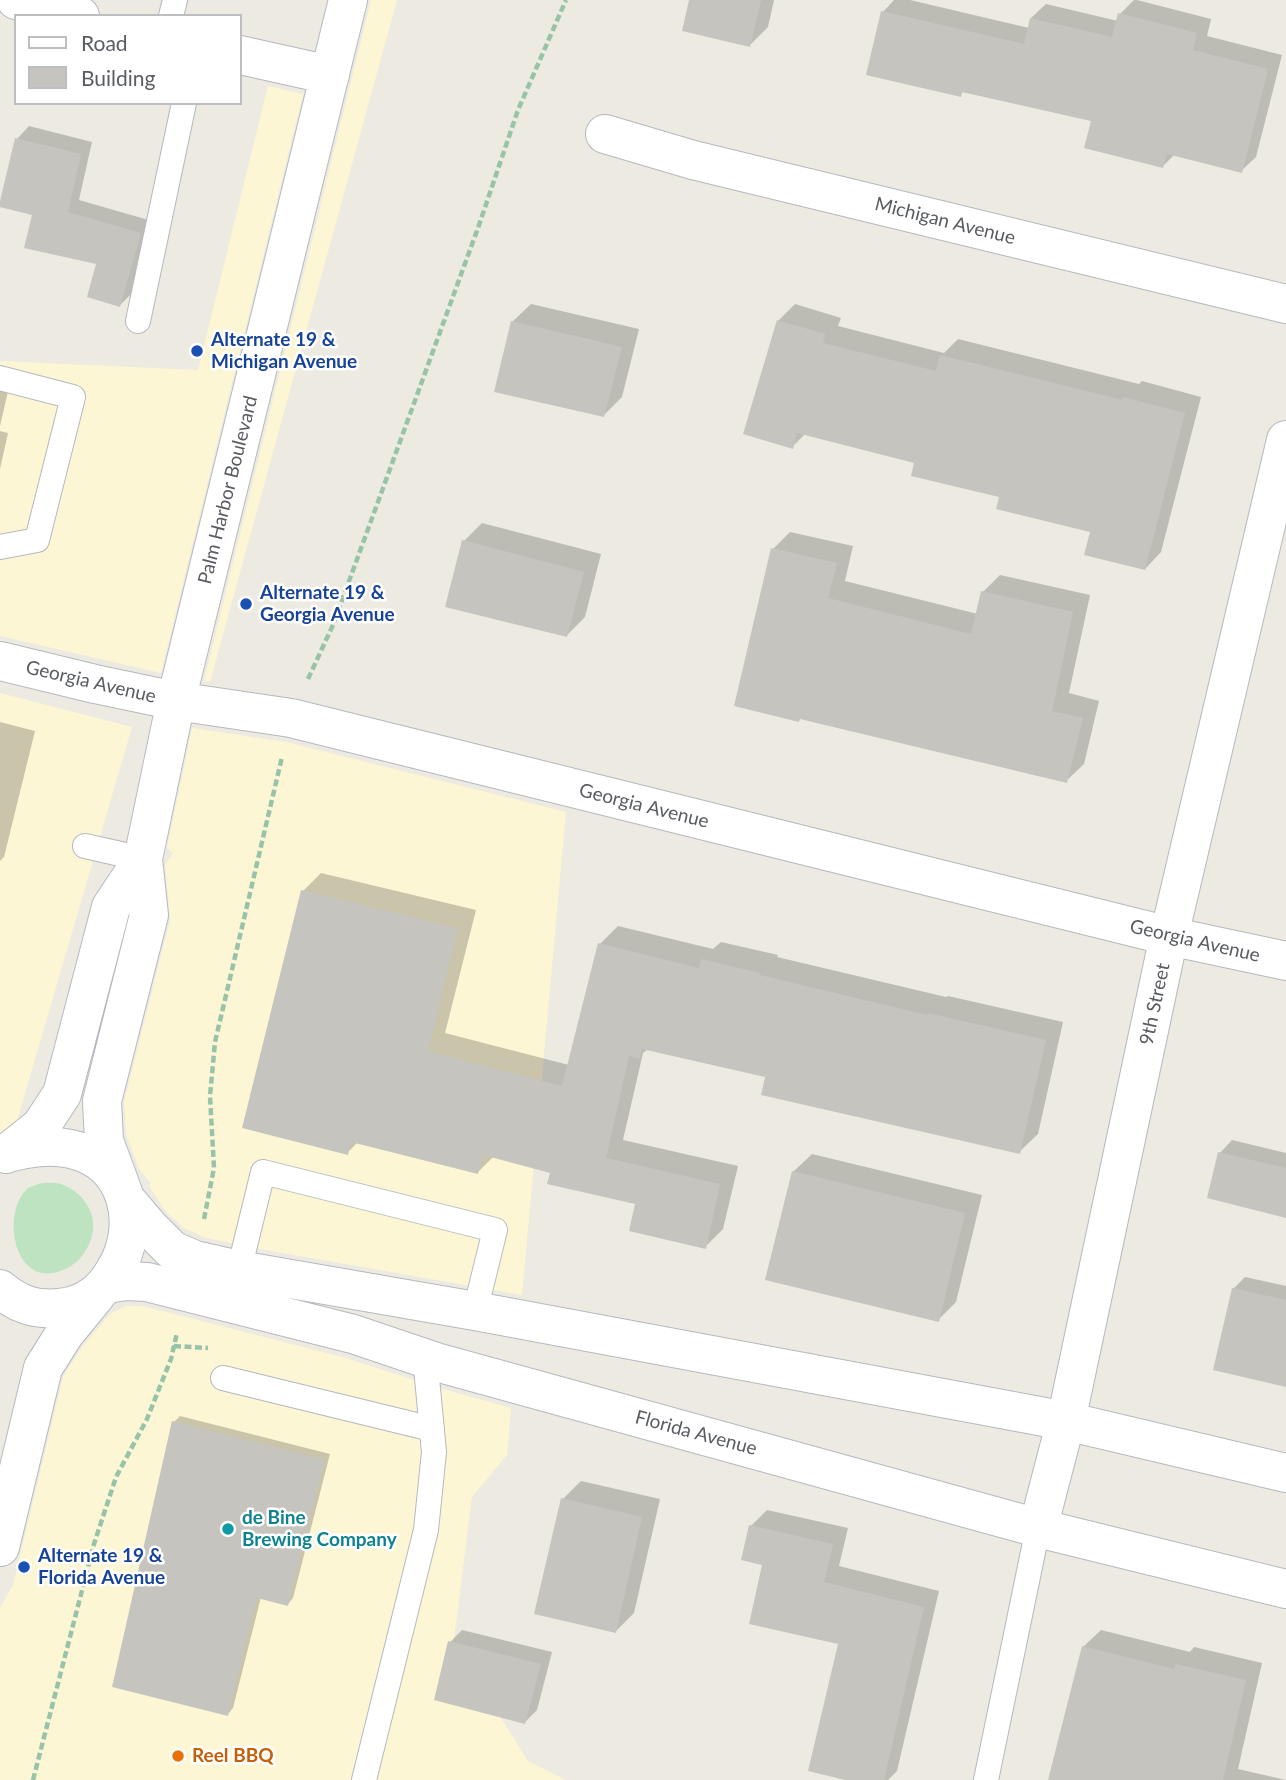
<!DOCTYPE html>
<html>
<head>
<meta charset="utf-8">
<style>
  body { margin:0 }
  #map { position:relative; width:1286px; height:1780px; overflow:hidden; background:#eceae1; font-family:Lato,sans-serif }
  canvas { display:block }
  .legend { position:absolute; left:14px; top:14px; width:228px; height:91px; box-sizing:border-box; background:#fff; border:2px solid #bdbec0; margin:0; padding:9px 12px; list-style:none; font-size:21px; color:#595c61 }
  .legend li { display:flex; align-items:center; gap:14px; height:35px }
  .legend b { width:35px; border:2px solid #bdbec0 }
</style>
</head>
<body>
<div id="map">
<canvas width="1286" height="1780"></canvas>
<ul class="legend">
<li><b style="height:9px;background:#fff"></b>Road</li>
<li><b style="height:19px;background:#c6c4be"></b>Building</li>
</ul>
</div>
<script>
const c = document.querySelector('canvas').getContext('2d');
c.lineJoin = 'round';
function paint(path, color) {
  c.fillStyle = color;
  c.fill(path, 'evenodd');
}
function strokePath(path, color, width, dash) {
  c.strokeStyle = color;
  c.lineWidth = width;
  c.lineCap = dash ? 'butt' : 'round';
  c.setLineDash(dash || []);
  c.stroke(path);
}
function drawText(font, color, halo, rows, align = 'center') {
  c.font = font + ' Lato,sans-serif';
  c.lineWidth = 5;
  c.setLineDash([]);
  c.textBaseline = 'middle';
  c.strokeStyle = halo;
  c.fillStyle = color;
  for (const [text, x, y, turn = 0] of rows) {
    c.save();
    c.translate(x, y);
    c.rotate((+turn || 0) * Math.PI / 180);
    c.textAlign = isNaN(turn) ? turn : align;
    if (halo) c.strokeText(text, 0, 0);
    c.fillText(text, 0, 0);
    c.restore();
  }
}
const commercial = new Path2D(`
  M371 0H397L210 682 204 681Z
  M268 86 303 94 161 673 0 636V361L198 370Z
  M0 693 132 727 17 1121 0 1137Z
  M192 728 286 742 566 812 522 1295 243 1246 203 1237 184 1228 166 1212 149 1186 151 1183 139 1169 126 1134 124 1102 170 920 165 865 173 853 167 848Z
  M126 1306H143L346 1358 429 1385 511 1408 507 1455 472 1497 453 1647 488 1697 528 1761 566 1780H0V1608L13 1585 63 1377 81 1348 110 1314Z`);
const green = new Path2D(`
  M42 1183C49 1183 57 1182 63 1185 86 1194 100 1218 90 1242 85 1254 77 1264 65 1269 15 1293 0 1214 27 1189 31 1186 37 1185 42 1183Z`);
const shadow = new Path2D(`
  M691 0H774L768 27 750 45Z
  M894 0H910L1029 28 1031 18 1046 4 1118 21 1120 14 1134 0H1137L1211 19 1207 36 1282 55 1256 157 1241 171 1174 155 1163 166 1093 120 965 90 960 95 883 12Z
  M29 126 92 142 79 200 152 221 132 293 120 305 99 263 34 213 17 139Z
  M531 304 639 329 622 397 604 415 512 322Z
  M795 304 841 318 838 326 944 353 958 339 1139 384 1142 381 1201 397 1161 552 1145 569 1092 531 916 461 805 434 792 447 778 321Z
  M0 385 9 387 0 426Z
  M0 431 8 433 0 469Z
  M482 523 601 554 585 617 567 635 464 541Z
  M790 532 853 546 845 581 978 614 983 592 1000 575 1090 595 1069 693 1099 701 1084 764 1066 781 801 718 799 720 773 549Z
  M0 722 35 731 4 857 0 861Z
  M321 873 476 910 445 1033 569 1065 600 944 618 926 713 949 721 942 778 955 777 957 946 997 948 996 1063 1022 1038 1134 1019 1152 768 1076 648 1049 643 1053 623 1140 738 1166 723 1229 705 1247 637 1203 552 1172 494 1156 478 1172 358 1142 347 1153 303 891Z
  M1232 1140 1286 1153V1216L1220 1153Z
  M812 1154 982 1195 956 1302 938 1320 793 1172Z
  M1245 1277 1286 1286V1385L1233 1289Z
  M180 1416 330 1454 293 1598 288 1604 261 1597 233 1708 228 1714 174 1422Z
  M581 1481 660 1499 634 1613 616 1631 563 1499Z
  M767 1510 848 1528 839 1566 939 1591 897 1771 888 1780H853L840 1643 751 1526Z
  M462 1630 552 1652 537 1710 525 1722 450 1642Z
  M1101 1630 1190 1652 1194 1647 1262 1663 1238 1769 1286 1780H1050L1083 1647Z`);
const building = new Path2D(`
  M689 0H761L750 47 682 31Z
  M881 11 1024 44 1030 18 1112 37 1118 13 1197 33 1193 50 1268 69 1242 173 1167 154 1163 168 1084 148 1091 121 962 92 961 97 866 75Z
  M15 138 81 154 68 212 141 233 120 307 87 297 96 264 24 248 32 215 0 207V201Z
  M777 320 825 334 823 343 936 371 940 355 1123 400V397L1185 413 1145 570 1084 555 1090 532 996 509 999 497 911 476 914 463 797 433 793 449 743 434Z
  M511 321 622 347 604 417 494 392Z
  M462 540 584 572 567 637 445 607Z
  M771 548 837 563 828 598 971 634 981 591 1073 612 1052 711 1083 718 1067 783 800 719 799 722 734 706Z
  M301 890 458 928 428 1051 562 1086 598 943 699 968 701 959 760 973V975L927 1015 928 1013 1046 1040 1020 1154 761 1095 765 1077 642 1049 640 1059 629 1056 606 1158 720 1184 706 1249 629 1231 635 1204 547 1184 550 1173 483 1155 478 1174 351 1142 348 1155 242 1128Z
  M1218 1152 1286 1168V1218L1207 1198Z
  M792 1171 965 1213 939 1322 765 1280Z
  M1232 1288 1286 1300V1387L1213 1370Z
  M172 1421 325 1460 288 1606 257 1598 228 1716 112 1687Z
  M561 1498 642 1517 616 1633 534 1614Z
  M749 1525 833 1544 824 1582 924 1607 884 1780H845L808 1771 838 1644 749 1624 762 1565 741 1560Z
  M448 1641 541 1664 525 1724 434 1700Z
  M1082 1646 1174 1669 1175 1664 1246 1680 1223 1780H1048Z`);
const path = new Path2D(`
  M308 679 333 625 478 228 518 110 566 0
  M204 1219 214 1168 210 1096 215 1042 282 757
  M174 1346 208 1348
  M33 1780 94 1544 116 1477 147 1419 171 1359 177 1333`);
const lane = new Path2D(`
  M171 16 175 0
  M138 321 184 103
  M0 378 73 397 37 540 0 547
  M85 846 143 859
  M239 1270 263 1172 495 1230 475 1311
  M223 1378 432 1429
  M364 1780 426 1530 434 1452 425 1357
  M986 1780 1038 1528`);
const street = new Path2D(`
  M16 0 80 16
  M240 55 330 75
  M605 134 693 160 1286 304
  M0 661 95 684 176 701 291 718 1169 936 1286 961
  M1038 1528 1066 1421 1169 936 1286 440`);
const secondary = new Path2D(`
  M6 1154 41 1126 62 1094 111 907 143 859
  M120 1184 104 1141 102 1101 149 915 143 859 176 701 348 0
  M127 1201 150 1228 172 1250 195 1260 239 1270 475 1311 1066 1421 1286 1473
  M107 1284 126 1281 147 1282 353 1334 436 1362 1038 1528 1286 1589
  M0 1289C19 1305 35 1310 59 1308 84 1306 102 1293 114 1272 143 1226 129 1162 71 1149 49 1144 28 1148 7 1153
  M0 1547 43 1368 65 1333 97 1294`);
const markers = [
  [197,351,7,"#1a4fb4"],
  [246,604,7,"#1a4fb4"],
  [228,1529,7,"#0f9aa8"],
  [24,1567,7,"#1a4fb4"],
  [178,1756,7,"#e8710a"]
];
const streetNames = [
  ["Michigan Avenue",945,221,14],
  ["Palm Harbor Boulevard",228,490,-76],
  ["Georgia Avenue",91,682,13],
  ["Georgia Avenue",644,806,14],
  ["Georgia Avenue",1195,941,13],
  ["9th Street",1155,1004,-78],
  ["Florida Avenue",696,1433,15]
];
const transitNames = [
  ["Alternate 19 &",211,340],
  ["Michigan Avenue",211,362],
  ["Alternate 19 &",260,593],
  ["Georgia Avenue",260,615],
  ["Alternate 19 &",38,1556],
  ["Florida Avenue",38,1578]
];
const cultureNames = [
  ["de Bine",242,1518],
  ["Brewing Company",242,1540]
];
const foodNames = [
  ["Reel BBQ",192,1756]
];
paint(commercial, '#fcf6d5');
paint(green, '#bde3c1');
paint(shadow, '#0003');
paint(building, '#c6c4be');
strokePath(lane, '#b6b8bd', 26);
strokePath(street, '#b6b8bd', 40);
strokePath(secondary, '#b6b9bf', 40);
strokePath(path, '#97c3a8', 4.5, [7, 3.5]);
strokePath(lane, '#fff', 24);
strokePath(street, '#fff', 38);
strokePath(secondary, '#fff', 38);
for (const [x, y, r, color] of markers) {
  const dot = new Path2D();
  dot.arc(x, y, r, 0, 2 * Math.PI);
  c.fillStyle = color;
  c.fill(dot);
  strokePath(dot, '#fff', 2.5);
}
drawText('19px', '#595c61', '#fff', streetNames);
drawText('bold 19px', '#164399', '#fff', transitNames, 'left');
drawText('bold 19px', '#0d838f', '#fff', cultureNames, 'left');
drawText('bold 19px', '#c56008', '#fff', foodNames, 'left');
</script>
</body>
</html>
